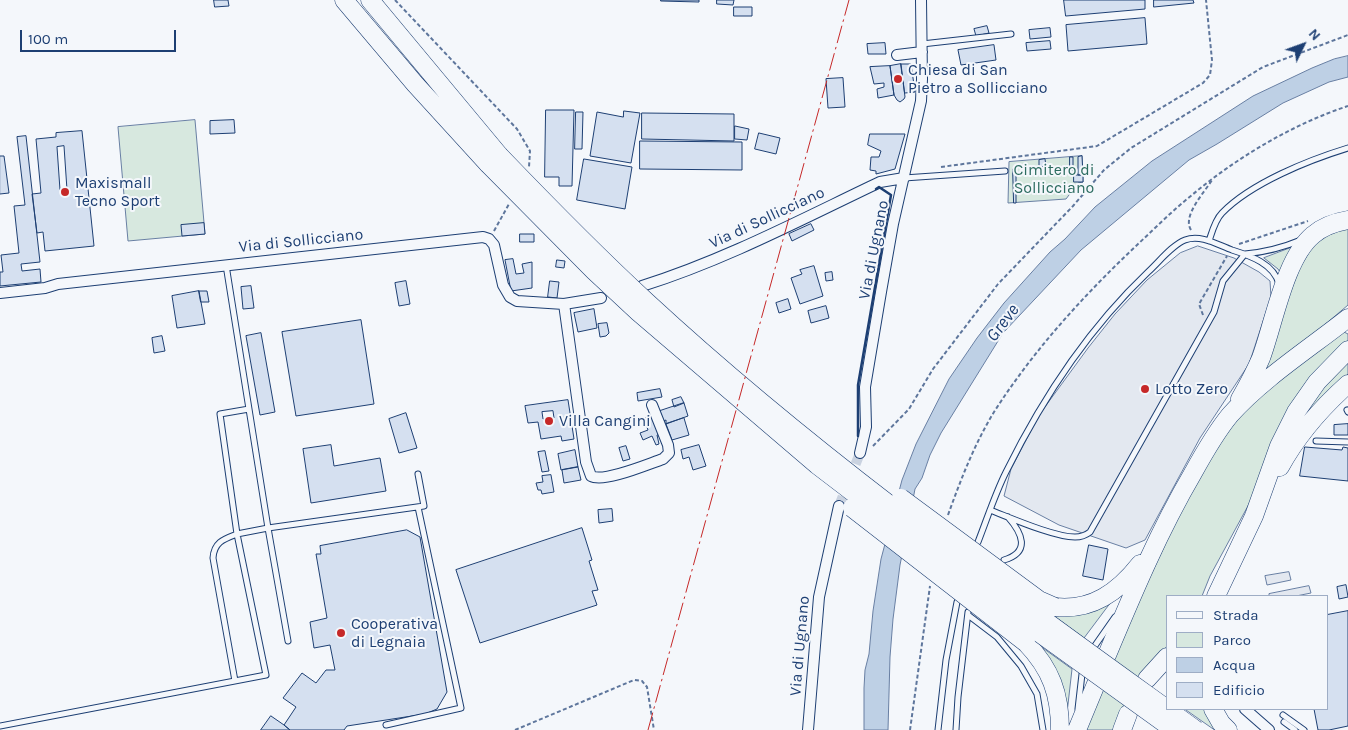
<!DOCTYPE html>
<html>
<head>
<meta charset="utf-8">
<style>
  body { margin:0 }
  #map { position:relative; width:1348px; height:730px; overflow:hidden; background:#f4f7fb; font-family:Karla,sans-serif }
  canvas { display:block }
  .legend { position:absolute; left:1166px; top:595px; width:162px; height:115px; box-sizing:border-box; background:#f4f7fb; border:1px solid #9eadc5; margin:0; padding:6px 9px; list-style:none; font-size:15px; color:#1d3f73 }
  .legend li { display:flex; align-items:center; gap:10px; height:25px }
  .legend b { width:25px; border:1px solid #9eadc5 }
  .north { position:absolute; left:1278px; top:20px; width:50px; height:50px; -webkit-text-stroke:4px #f4f7fb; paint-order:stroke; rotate:48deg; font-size:14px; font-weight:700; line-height:20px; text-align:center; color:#1d3f73 }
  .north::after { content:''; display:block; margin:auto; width:18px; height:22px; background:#1d3f73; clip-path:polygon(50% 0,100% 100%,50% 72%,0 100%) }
  .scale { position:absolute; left:20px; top:30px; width:156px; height:22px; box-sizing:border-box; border:2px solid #1d3f73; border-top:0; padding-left:6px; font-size:15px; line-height:18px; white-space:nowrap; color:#1d3f73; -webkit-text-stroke:4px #f4f7fb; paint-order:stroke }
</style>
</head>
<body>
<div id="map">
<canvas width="1348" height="730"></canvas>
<ul class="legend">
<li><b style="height:6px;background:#f4f7fb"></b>Strada</li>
<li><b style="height:14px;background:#d7e8df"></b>Parco</li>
<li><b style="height:14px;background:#bed0e5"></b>Acqua</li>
<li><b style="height:14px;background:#d5e0f0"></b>Edificio</li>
</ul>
<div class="north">N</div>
<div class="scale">100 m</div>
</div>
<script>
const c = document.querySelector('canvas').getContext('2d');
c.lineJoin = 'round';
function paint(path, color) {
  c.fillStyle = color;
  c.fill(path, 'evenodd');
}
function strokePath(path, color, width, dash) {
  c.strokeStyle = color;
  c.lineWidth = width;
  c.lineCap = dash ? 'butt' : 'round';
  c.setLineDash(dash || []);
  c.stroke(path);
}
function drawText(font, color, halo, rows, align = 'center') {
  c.font = font + ' Karla,sans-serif';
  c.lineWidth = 4;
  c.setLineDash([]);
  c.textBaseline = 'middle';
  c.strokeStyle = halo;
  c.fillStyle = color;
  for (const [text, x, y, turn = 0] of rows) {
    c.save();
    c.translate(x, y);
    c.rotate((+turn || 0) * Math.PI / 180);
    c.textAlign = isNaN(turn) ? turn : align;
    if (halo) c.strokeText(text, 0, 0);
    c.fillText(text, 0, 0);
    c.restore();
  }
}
const green = new Path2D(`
  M195 120 205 234 128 241 118 127Z
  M1082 156 1083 182 1078 183 1066 199 1008 203 1009 162Z
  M1348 228V305L1255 384 1299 269 1314 244 1326 236Z
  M1293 247 1283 277 1278 269 1264 258Z
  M1340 330 1348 334V342L1269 467 1210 576 1202 596H1167V646L1141 680 1124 708 1117 730H1083L1137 604 1186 500 1222 439 1258 394Z
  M1348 361V374L1301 421 1312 401Z
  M1114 598 1084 638 1043 608Z
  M1029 638 1072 669 1066 722Z
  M1185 709H1205L1219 730H1215Z`);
const parking = new Path2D(`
  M1198 246 1234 258 1259 272 1270 281 1271 297 1249 364 1200 438 1145 540 1126 548 1059 525 1004 496 1011 469 1039 415 1088 348 1115 314 1147 280 1180 253Z
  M1289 572 1291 580 1267 585 1265 576Z
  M1309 586 1311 593 1296 596H1269V594Z`);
const water = new Path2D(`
  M1348 56V77L1329 82 1283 103 1217 144 1189 160 1081 250 1003 333 941 433 930 455 922 478 915 489 900 565 893 619 890 657 888 730H864V688L865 670 869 654 873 611 881 559 902 480 916 444 949 379 977 338 1004 303 1050 252 1065 239 1095 207 1152 161 1253 96 1312 68 1334 59Z`);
const building = new Path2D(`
  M214 0H228L229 6 215 7Z
  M661 0H699V2L661 1Z
  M717 0H734L733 5 717 4Z
  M1064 0H1145V9L1066 16Z
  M1154 0H1193L1194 3 1154 7Z
  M734 7H752V16H734Z
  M1145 18 1147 44 1068 51 1066 25Z
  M987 26 989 33 976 36 974 29Z
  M1050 28 1051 37 1030 39 1029 30Z
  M1050 41 1051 49 1027 51 1026 43Z
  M885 43 886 54H868L867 44Z
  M994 45 996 60 961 65 958 50Z
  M901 64H911L915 92 905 93Z
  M901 64 905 97 904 99 900 102 897 100 894 95 890 66Z
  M890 66 894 95 878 98 877 89 884 87V83L874 84 870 67Z
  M843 78 845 107 828 108 826 79Z
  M546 110H574L572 186H559V177H545Z
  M624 111 640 113 631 163 590 156 597 112 623 117Z
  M576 112H583L582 149H575Z
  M642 113 734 114V141L642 139Z
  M234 120 235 133 210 134V121Z
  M735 126 749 129 747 140 735 139Z
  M82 131 94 246 45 251 43 232 37 233 32 194 41 193 36 139 56 137V133ZM64 146 67 190H60L57 147Z
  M759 133 780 138 776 154 755 149Z
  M870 134H905L895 169 876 174V171L870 170 871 157H879L881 151 868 145Z
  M26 136 40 262 21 264 22 271 40 269 41 282 0 286V272H3L1 255 19 253 14 206 25 205 17 137Z
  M640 141 742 142V170L640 169Z
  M0 156H4L9 193 0 194Z
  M1082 156 1083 175H1078V157Z
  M1070 157H1073V170H1070Z
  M584 159 632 167 625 209 577 200Z
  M1045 159 1046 166 1039 167V160Z
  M1013 169H1016V203H1014Z
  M1074 175H1083V182H1074Z
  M204 223 205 234 182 236 181 225Z
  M811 224 814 230 792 241 789 234Z
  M520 234H534V242H520Z
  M513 259 516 274 524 273 522 264 532 262V288L511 291 505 260Z
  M557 260 565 261 564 268 556 267Z
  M814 266 823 296 800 304 791 278 802 274 800 270Z
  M832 272 833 280 826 281 825 273Z
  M406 281 410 304 399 306 395 283Z
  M550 281 559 282 557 298 548 297Z
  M251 286 254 308 243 309 241 287Z
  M199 291 205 324 177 328 172 296Z
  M199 291H207L209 302H201Z
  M788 299 791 309 779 313 776 303Z
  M826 306 829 318 811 323 808 311Z
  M594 309 597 328 578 332 574 313Z
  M361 320 374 404 296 416 282 332Z
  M607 323 609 333 606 336 600 337 598 324Z
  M261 333 275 412 260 415 246 336Z
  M162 336 165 351 154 353 152 338Z
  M660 389 662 397 638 401 637 393Z
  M681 397 684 403 674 407 672 400Z
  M568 400 574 439 562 441 561 436 541 439 538 422 528 423 525 406ZM553 411 554 418 543 419 542 412Z
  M684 403 688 416 666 424V420L661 422 657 412Z
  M406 413 417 448 399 453 389 419Z
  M653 415 660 434 657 435 659 444 656 445 652 436 643 440 640 433 648 430 644 419Z
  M684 418 689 435 672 440 666 424Z
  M1348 424V435H1334V425Z
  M331 445 334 466 380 458 386 491 311 503 303 449Z
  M699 445 706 466 693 470 689 457 683 459 681 450Z
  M626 446 630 459 623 461 619 448Z
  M1305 447 1342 450 1343 447 1348 448V481L1300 476Z
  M575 450 578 467 561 470 558 454Z
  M545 451 549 471 542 472 538 452Z
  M578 467 581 480 564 483 562 470Z
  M551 475 554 492 542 494 541 490H538L536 483 543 482 542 476Z
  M612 509 613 521 599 523 598 510Z
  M582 528 592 560 589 561 598 590 592 591 597 605 480 643 456 570Z
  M407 530 420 537 447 692 437 709 425 714 347 726 344 730H290L284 725 296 707 283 698 302 673 316 683 326 670H335L330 645 314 648 310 622 327 618 316 554H321L320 546Z
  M1089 545 1108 549 1103 580 1083 576Z
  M1346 585 1348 597 1339 599 1337 587Z
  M1348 611V726L1329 730H1318L1314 709H1327V615Z
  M271 716 284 725 290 730H261Z`);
const streetTunnel = new Path2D(`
  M839 506 860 453`);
const path = new Path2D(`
  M395 0 517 129 530 151 529 167
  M941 167 1097 146 1203 83 1210 75 1212 60 1206 0
  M1191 230C1182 216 1204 193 1212 180
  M494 231 509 204
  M1239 244 1308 221
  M1203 315 1199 304 1227 256
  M873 446 909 409 933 369 998 284 1073 206 1104 170 1131 148 1263 67 1348 35
  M948 515C961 479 974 445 994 412 1033 351 1083 296 1136 246 1154 229 1172 211 1192 195 1236 158 1293 124 1348 106
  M515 730 634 680 642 681 647 687 654 730
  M910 730 930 586`);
const lane = new Path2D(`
  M922 44 1011 34
  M904 178 1005 171
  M1209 241C1212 232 1215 220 1222 213 1251 183 1309 160 1348 148
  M226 265 268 528 424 506 418 474
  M249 409 220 414 237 534 268 528 288 641
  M1347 410 1348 412
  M1316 441 1348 442
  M990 510C1011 518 1054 537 1075 537 1081 537 1085 536 1090 532L1214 312 1223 281 1245 254C1266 252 1282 248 1301 240
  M978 542C987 519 995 494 1006 472 1043 397 1088 329 1148 272 1159 262 1172 245 1185 240 1201 234 1218 245 1232 250 1251 256 1274 264 1279 284
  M1004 560C1031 552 1022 533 1008 517
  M968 615 997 637 1021 666 1037 694 1043 730
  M1094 647 1115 617
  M1078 709 1082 674
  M1283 715 1304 730
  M1284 722 1295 730
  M386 725 461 708 418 507
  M0 726 266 675 237 534C224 539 214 542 213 558L235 681
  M938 730 946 660 957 602
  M956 730 958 697 968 612`);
const street = new Path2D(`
  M897 55 922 52
  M642 286C725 260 802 219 880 182L904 178
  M0 293 45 288 58 284 483 237 489 239 494 245 503 285 510 297 517 301 564 304 601 298
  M564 304 586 462 591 476C604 483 648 464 663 459L669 453 668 445 652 405
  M860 453 866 427 865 387 881 292 893 224 921 101 922 79 921 0
  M1245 709 1269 730
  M808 730 819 597 839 506`);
const highway = new Path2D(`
  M344 0 415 84 488 164
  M370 0 499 155
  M1240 399C1248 385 1255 372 1261 358 1274 323 1285 258 1313 235 1322 227 1336 222 1348 220
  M1280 467C1298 434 1320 409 1348 384
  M1216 596 1254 516 1279 446 1296 412 1317 382 1348 350
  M1055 607C1092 611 1118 592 1140 564
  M1026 643C1051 669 1060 694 1060 730
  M1107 655C1133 593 1159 531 1193 473 1204 453 1216 432 1230 415 1262 379 1310 348 1348 318
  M1147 679 1167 657
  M1213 709 1221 723 1228 730
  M1077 730 1096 684
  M1122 730 1128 714`);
const highwayBridge = new Path2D(`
  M499 155C547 205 596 255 647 302 818 460 1008 594 1196 730
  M488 164 594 271 638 312 817 465 999 604 1174 730
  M901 498 1039 600 1055 607
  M852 508 1026 643`);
const wall = new Path2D(`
  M858 436V385L891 195 879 187 876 189`);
const power = new Path2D(`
  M648 730 849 0`);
const markers = [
  [898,79,5,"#c62828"],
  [65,192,5,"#c62828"],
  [1145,389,5,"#c62828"],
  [549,421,5,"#c62828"],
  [341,633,5,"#c62828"]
];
const poiNames = [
  ["Chiesa di San",908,70],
  ["Pietro a Sollicciano",908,88],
  ["Maxismall",75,183],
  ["Tecno Sport",75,201],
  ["Lotto Zero",1155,389],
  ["Villa Cangini",559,421],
  ["Cooperativa",351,624],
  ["di Legnaia",351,642]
];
const parkNames = [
  ["Cimitero di",1054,170],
  ["Sollicciano",1054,188]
];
const streetNames = [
  ["Via di Sollicciano",767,218,-25],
  ["Via di Sollicciano",301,241,-6],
  ["Via di Ugnano",874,250,-79],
  ["Via di Ugnano",800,646,-85]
];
const waterNames = [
  ["Greve",1003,323,-53]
];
paint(green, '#d7e8df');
strokePath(green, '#687fa3', 1);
paint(parking, '#e3e8f0');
strokePath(parking, '#687fa3', 1);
paint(water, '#bed0e5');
strokePath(water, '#687fa3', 1);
paint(building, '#d5e0f0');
strokePath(building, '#1d3f73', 1);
strokePath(streetTunnel, '#c9d2e0', 10, [10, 5]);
strokePath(lane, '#1d3f73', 7);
strokePath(street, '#1d3f73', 12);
strokePath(highway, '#1d3f73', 19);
strokePath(path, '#5e769c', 2, [4, 2.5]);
strokePath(lane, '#f4f7fb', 5);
strokePath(street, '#f4f7fb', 10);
strokePath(highway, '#f4f7fb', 18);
strokePath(highwayBridge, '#1d3f73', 19, []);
strokePath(highwayBridge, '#f4f7fb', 18);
strokePath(wall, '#1d3f73', 2.5);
strokePath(power, '#c62828', 1, [18, 4, 2.5, 4]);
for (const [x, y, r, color] of markers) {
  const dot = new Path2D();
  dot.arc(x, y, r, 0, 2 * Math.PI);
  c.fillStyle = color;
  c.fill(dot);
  strokePath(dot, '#f4f7fb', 2);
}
drawText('16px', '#1d3f73', '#f4f7fb', poiNames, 'left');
drawText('16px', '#2c6c60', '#f4f7fb', parkNames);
drawText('16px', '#1d3f73', '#f4f7fb', streetNames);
drawText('italic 18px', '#1d3f73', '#f4f7fb', waterNames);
</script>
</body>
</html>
